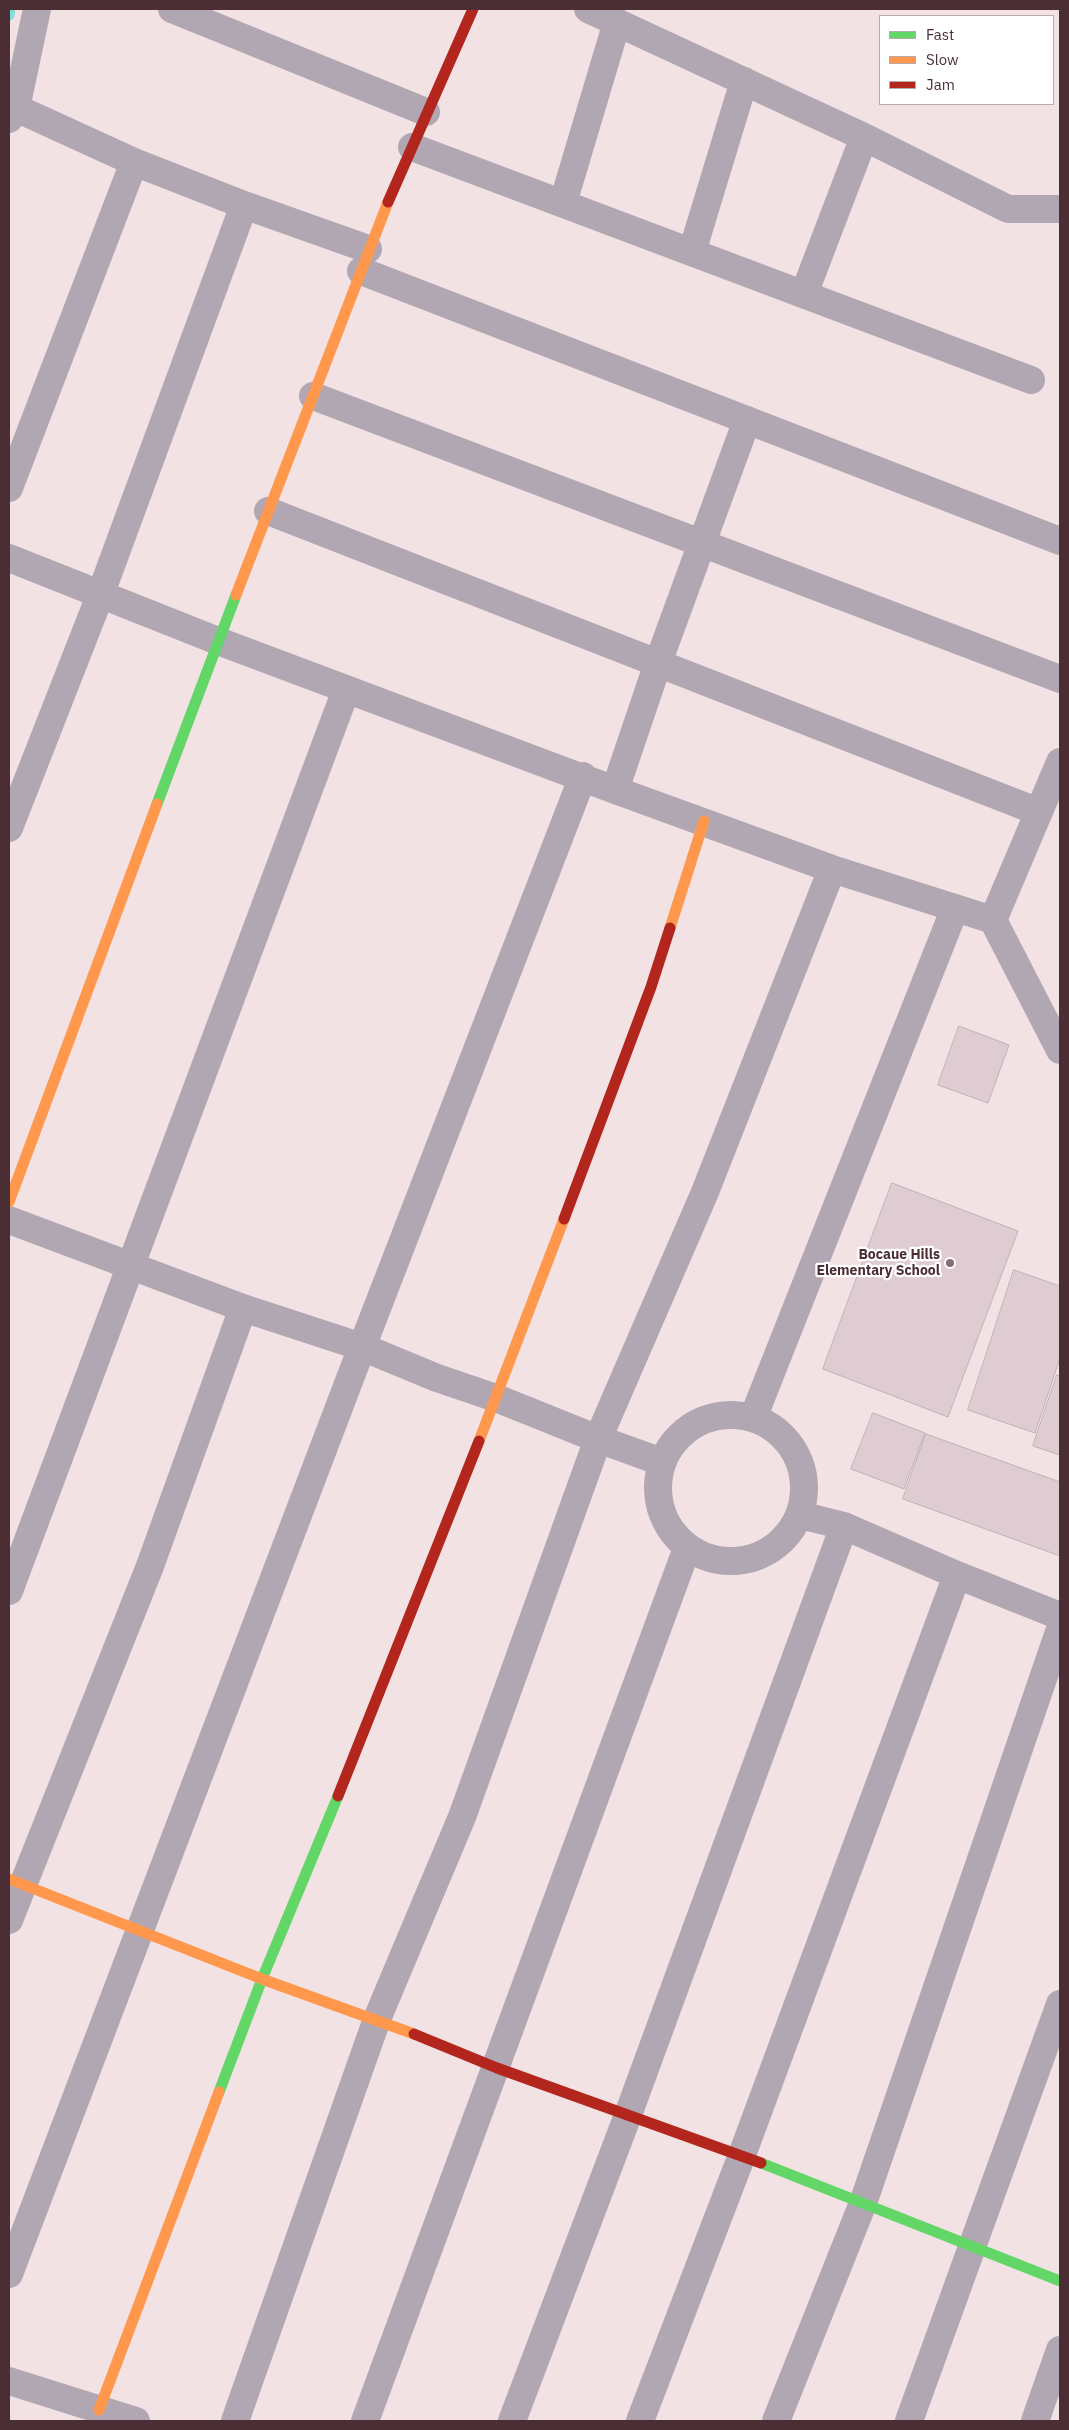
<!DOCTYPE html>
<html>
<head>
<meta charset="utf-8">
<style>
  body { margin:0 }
  #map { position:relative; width:1069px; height:2430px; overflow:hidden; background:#f2e2e4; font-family:"IBM Plex Sans",sans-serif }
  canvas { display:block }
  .frame { position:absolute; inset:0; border:10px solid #4a2e33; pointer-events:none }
  .legend { position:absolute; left:879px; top:15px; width:175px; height:90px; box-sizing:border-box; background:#fff; border:1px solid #b7abad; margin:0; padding:6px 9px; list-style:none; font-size:15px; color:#4a2e33 }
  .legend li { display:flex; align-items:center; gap:10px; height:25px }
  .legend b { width:25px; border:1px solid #b7abad }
</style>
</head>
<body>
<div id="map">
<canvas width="1069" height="2430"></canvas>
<div class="frame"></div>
<ul class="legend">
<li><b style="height:6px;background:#63d668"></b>Fast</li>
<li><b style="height:6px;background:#ff974d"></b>Slow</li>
<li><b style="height:6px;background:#b3261e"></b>Jam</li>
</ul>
</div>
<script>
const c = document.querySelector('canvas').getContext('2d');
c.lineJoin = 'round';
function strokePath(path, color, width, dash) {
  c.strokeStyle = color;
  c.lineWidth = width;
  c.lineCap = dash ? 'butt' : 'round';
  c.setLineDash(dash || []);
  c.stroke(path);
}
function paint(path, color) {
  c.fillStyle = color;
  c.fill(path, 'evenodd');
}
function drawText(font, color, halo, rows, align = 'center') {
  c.font = font + ' "IBM Plex Sans",sans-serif';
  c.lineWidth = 4.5;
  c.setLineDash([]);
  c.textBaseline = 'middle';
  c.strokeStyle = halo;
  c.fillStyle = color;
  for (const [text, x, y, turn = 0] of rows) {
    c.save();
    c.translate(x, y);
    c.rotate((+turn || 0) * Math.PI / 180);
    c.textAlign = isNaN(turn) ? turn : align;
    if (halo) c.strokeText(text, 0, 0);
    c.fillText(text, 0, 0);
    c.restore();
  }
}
const stream = new Path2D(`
  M9 15 10 9`);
const building = new Path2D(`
  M959 1026 1009 1045 988 1103 938 1085Z
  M892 1183 1018 1231 948 1417 823 1369Z
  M1014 1270 1060 1286V1358L1035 1433 968 1410Z
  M1057 1375 1060 1376V1455L1033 1446Z
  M873 1413 925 1433 904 1489 851 1469Z
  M926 1434 1060 1482V1556L903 1499Z`);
const street = new Path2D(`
  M172 9 426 112
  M588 9 864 137 1008 209H1060
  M16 108 134 162 244 205 368 249
  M9 119 16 108 37 9
  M412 147 1031 380
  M563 203 617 22
  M692 252 744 81
  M361 271 1060 541
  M804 294 864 137
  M313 396 1060 679
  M9 488 134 162
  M268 511 1039 812
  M9 558 218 641 615 790 832 869 993 920 1060 1050
  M615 790 658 663 747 420
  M9 828 101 593 244 205
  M993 920 1060 762
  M9 1220 243 1308 362 1347 437 1378 496 1398 598 1439 662 1462
  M658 1488a73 73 0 1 1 146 0a73 73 0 1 1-146 0Z
  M753 1418 955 908
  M800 1515 844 1526 957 1575 1060 1616
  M9 1591 346 690
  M9 1920 150 1566 243 1308
  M9 2274 362 1347 583 776
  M9 2381 136 2421
  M235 2421 377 2019 462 1817 598 1439 705 1192 832 869
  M365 2421 687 1548
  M512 2421 628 2115 844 1526
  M640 2421 742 2155 957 1575
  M776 2421 863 2203 1060 1629
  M909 2421 1060 2004
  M1035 2421 1060 2350`);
const fast = new Path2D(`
  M157 804 236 595
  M219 2092 262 1979 338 1796
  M761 2163 1060 2281`);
const slow = new Path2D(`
  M236 595 388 202
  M670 928 704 821
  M9 1202 157 804
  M479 1441 564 1219
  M9 1879 262 1979 414 2034
  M99 2410 219 2092`);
const jam = new Path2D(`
  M388 202 473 9
  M564 1219 651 987 670 928
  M338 1796 479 1441
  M414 2034 497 2068 761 2163`);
const markers = [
  [950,1263,5,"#856d71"]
];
const poiNames = [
  ["Bocaue Hills",940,1255],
  ["Elementary School",940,1271]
];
strokePath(stream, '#84dcd5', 11);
paint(building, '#dfcbd2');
strokePath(building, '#c3b0b7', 1);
strokePath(street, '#b1a7b3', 28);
strokePath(fast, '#63d668', 11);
strokePath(slow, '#ff974d', 11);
strokePath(jam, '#b3261e', 11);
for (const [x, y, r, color] of markers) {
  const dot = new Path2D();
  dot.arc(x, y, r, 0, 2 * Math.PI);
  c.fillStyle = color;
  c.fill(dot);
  strokePath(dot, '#fff', 2);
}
drawText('bold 14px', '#4a2e33', '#fff', poiNames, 'right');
</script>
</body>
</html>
